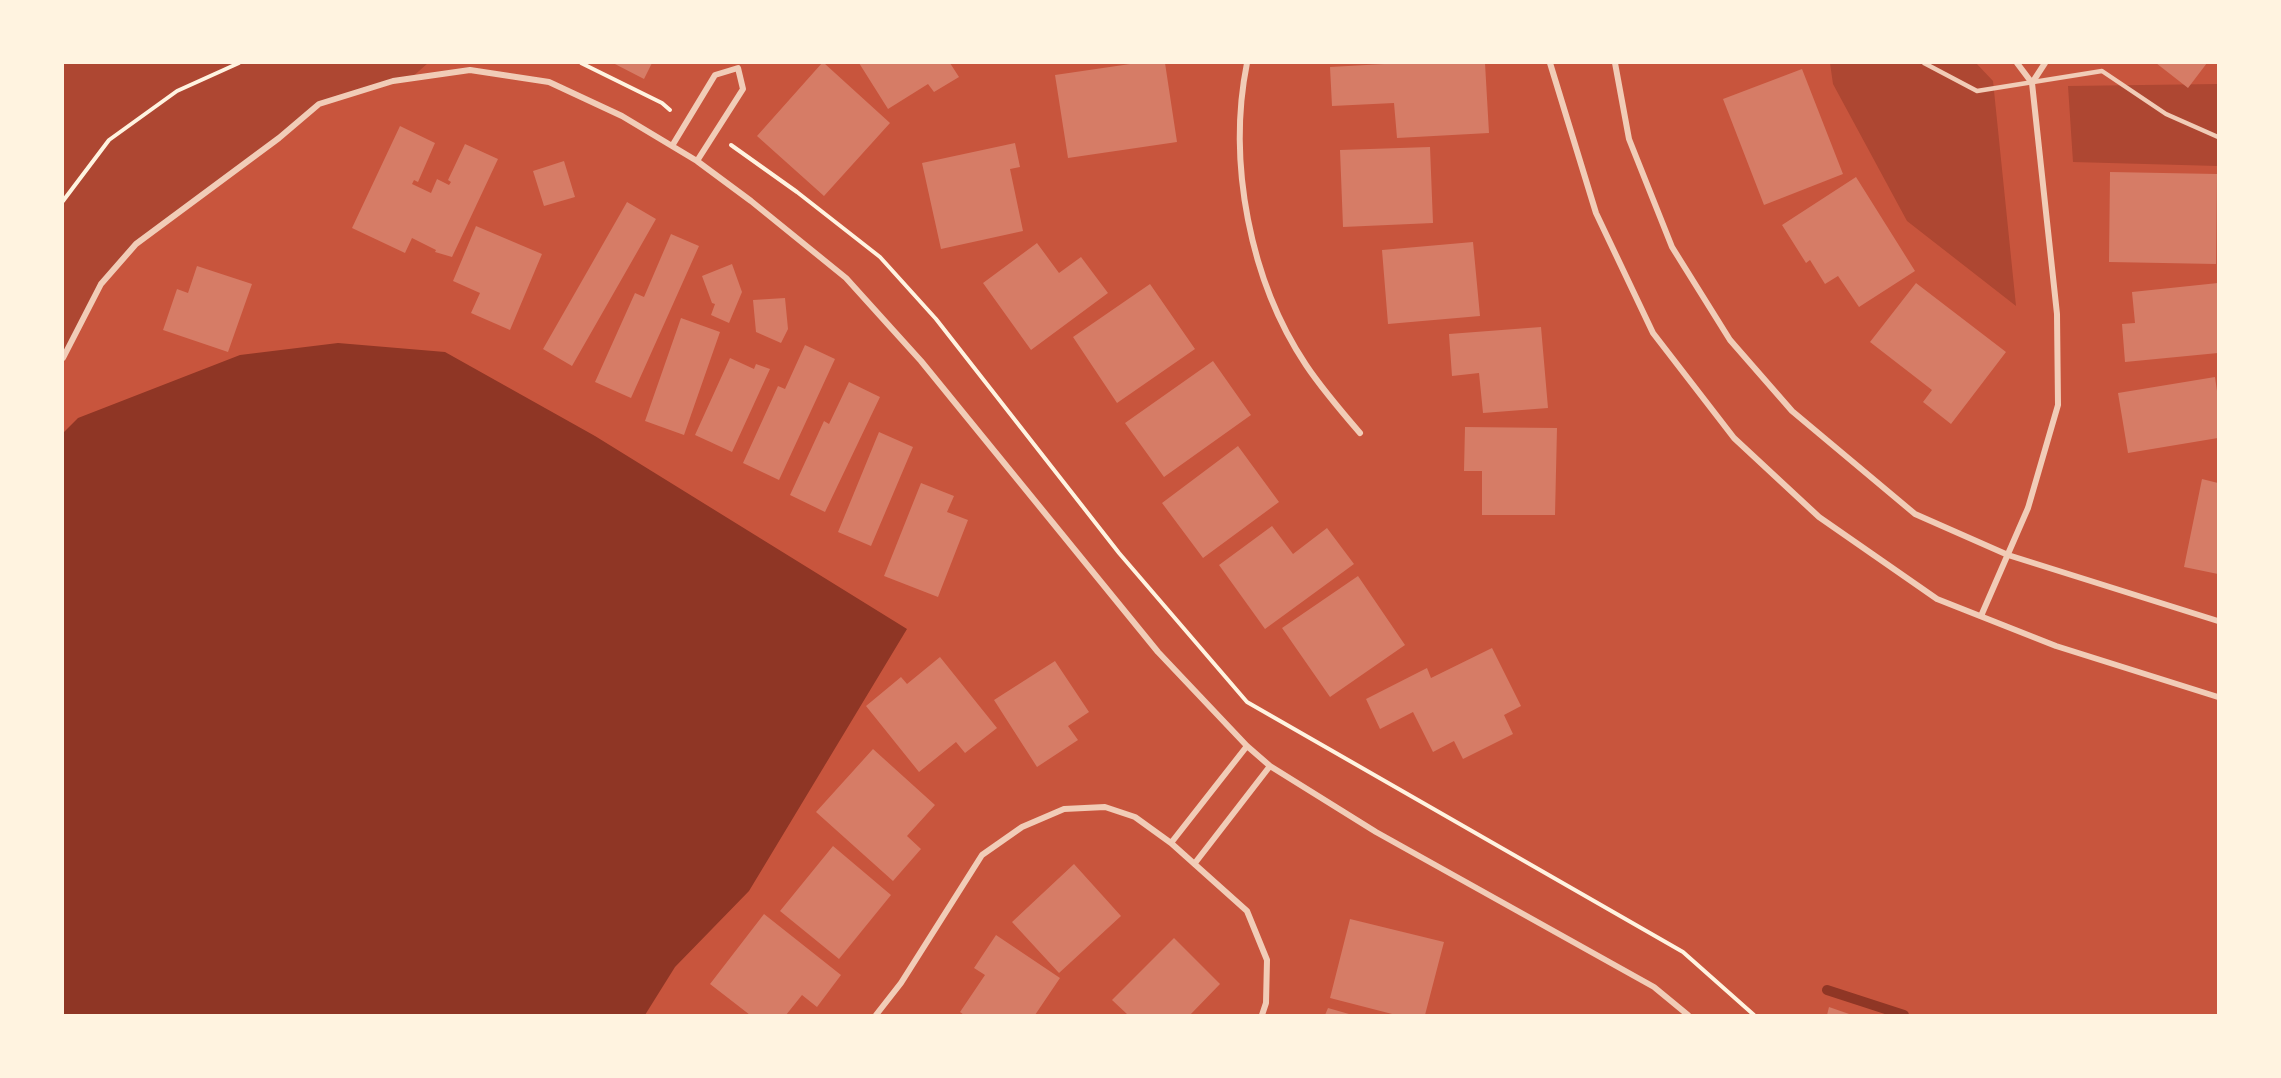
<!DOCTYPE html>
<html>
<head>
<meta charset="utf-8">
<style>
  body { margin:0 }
  #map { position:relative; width:2281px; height:1078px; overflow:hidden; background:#c8553d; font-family:Montserrat,sans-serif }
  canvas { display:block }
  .frame { position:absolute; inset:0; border:64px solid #fff3e0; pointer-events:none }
</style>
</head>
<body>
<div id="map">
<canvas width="2281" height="1078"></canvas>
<div class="frame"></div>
</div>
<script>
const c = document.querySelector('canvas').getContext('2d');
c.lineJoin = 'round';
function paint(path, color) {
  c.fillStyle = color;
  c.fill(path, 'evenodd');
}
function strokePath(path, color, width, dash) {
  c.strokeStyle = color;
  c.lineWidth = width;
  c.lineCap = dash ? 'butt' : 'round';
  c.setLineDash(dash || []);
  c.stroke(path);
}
const green = new Path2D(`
  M63 63H428L410 79 319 104 136 244 101 284 63 358Z
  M1830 63H1976L1993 81 2016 306 1907 221 1833 84Z
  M2218 84V166L2073 162 2068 86Z`);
const water = new Path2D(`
  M338 343 445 352 595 436 907 629 749 891 675 967 645 1015H63V433L78 418 240 355Z`);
const stream = new Path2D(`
  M1827 990 1904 1015`);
const building = new Path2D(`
  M613 63H652L644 79Z
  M822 63H824L890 123 824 196 757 136Z
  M859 63H950L959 77 934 92 928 84 888 109Z
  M1137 63H1165L1177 142 1068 158 1055 75Z
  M1402 63H1485L1489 133 1397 138 1394 103 1332 106 1330 67Z
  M2156 63H2207L2188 88Z
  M1802 69 1843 174 1764 205 1723 99Z
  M400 126 435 143 418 182 414 180 412 184 431 193 437 179 449 185 451 182 448 180 465 144 498 159 452 257 435 252 436 250 412 238 405 253 352 228Z
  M1015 143 1020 167 1010 169 1023 231 941 249 922 163Z
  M1430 147 1433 223 1343 227 1340 150Z
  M564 161 575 197 544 206 533 171Z
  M2110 172 2217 174 2216 264 2109 262Z
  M1856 177 1915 271 1859 307 1838 276 1825 284 1810 260 1806 263 1782 225Z
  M627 202 656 219 572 366 543 349Z
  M476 226 542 254 510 330 471 313 480 293 453 281Z
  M671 234 699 246 631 398 595 382 635 293 644 297Z
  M1473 242 1480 316 1388 324 1382 250Z
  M1037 243 1059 273 1081 257 1108 293 1031 350 983 283Z
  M732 264 742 292 729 323 711 315 715 304 712 303 702 276Z
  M197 266 252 284 228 352 163 330 177 289 188 293Z
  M1916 283 2006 352 1951 424 1923 402 1932 390 1870 342Z
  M2218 283V353L2125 362 2122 324 2135 323 2132 292Z
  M1150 284 1195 349 1117 403 1073 337Z
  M785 298 788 329 781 343 756 332 753 300Z
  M681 318 720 332 684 435 645 421Z
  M1541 327 1548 408 1483 413 1479 373 1452 376 1449 334Z
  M805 345 835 359 779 480 743 463 778 386 785 389Z
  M730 358 754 369 756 364 770 369 732 452 695 435Z
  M1213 361 1251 415 1164 477 1125 423Z
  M2215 377 2218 398V438L2128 453 2118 393Z
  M849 382 880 397 825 512 790 495 824 421 829 424Z
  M1465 427 1557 428 1555 515H1482V471H1464Z
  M879 432 913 447 871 546 838 532Z
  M1238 446 1279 502 1203 558 1162 503Z
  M2202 479 2218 483V574L2184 567Z
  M921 483 954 496 947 512 968 520 938 597 884 576Z
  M1272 526 1293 554 1327 528 1354 564 1265 629 1219 565Z
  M1358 576 1405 645 1330 697 1282 628Z
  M1492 648 1521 706 1504 715 1513 734 1463 759 1454 741 1433 752 1413 712 1380 729 1366 699 1427 668 1431 678Z
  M940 657 997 728 965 753 956 742 919 772 866 706 901 677 907 684Z
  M1055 661 1089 712 1068 726 1078 740 1037 767 994 700Z
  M873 749 935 805 907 836 921 849 893 881 816 812Z
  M833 846 891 895 839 959 780 911Z
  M1074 864 1121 916 1059 973 1012 922Z
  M764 914 841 975 817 1007 802 995 786 1015H750L710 984Z
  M1350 919 1444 942 1425 1015H1396L1330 998Z
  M996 935 1060 978 1035 1015H964L960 1012 985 975 974 968Z
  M1174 938 1220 984 1190 1015H1128L1112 1000Z
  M1829 1007 1852 1015H1827Z
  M1328 1008 1349 1014V1015H1325Z`);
const path = new Path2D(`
  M581 63 662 103 670 110
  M731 145 797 192 880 257 936 319 1119 553 1247 702 1683 952 1754 1015
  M63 201 109 140 177 91 239 63`);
const service = new Path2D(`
  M1924 63 1977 91 2102 71 2166 114 2218 137`);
const minor = new Path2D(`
  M1247 63C1227 162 1250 281 1306 365 1322 389 1341 411 1360 433
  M1550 63 1596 213 1653 333 1734 438 1819 517 1937 599 2056 646 2218 697
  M1615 63 1629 139 1672 247 1730 340 1792 411 1915 514 2008 555 2218 621
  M2017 63 2032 83 2045 63
  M672 146 715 75 738 68 743 89 697 161
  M63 358 101 284 136 244 279 138 319 104 393 81 470 70 549 82 622 116 697 161 751 201 846 278 921 361 1158 652 1247 746 1270 766 1376 832 1654 987 1688 1015
  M1981 616 2028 508 2058 405 2057 314 2032 83
  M1171 843 1247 746
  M1195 863 1270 766
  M876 1015 901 983 982 855 1022 827 1064 809 1105 807 1135 817 1171 843 1247 911 1267 960 1266 1003 1262 1015`);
paint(green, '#ae4732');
paint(water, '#8f3625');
strokePath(stream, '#8f3625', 10);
paint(building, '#d67c66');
strokePath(path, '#fff3e0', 4);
strokePath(service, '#f1ccb7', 4.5);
strokePath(minor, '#f1ccb7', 6);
</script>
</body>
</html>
